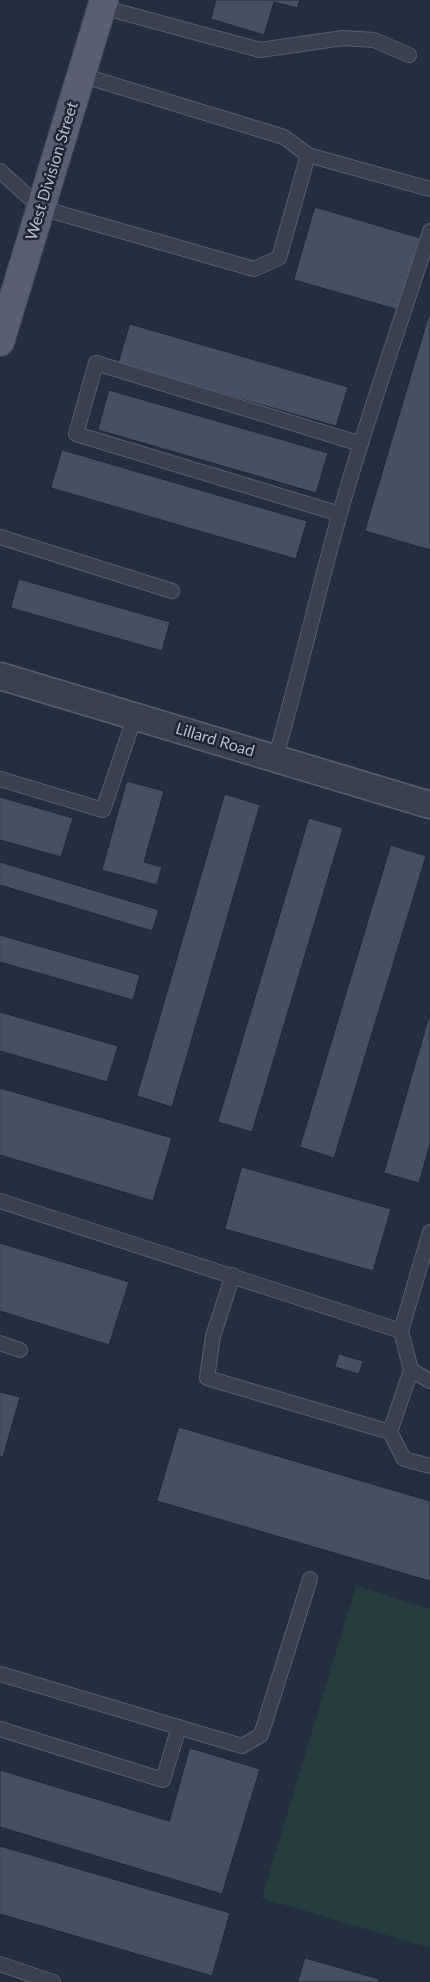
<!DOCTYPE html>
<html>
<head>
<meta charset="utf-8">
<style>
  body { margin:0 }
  canvas { display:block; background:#242f3e }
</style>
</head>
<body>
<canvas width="430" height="1982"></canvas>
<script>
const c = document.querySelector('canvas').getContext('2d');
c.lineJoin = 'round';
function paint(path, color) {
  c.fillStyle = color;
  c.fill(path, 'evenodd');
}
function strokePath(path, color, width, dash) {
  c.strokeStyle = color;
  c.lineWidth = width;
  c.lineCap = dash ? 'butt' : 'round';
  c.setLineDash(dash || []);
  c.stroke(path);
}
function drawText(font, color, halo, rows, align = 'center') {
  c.font = font + ' Lato,sans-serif';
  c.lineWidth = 5;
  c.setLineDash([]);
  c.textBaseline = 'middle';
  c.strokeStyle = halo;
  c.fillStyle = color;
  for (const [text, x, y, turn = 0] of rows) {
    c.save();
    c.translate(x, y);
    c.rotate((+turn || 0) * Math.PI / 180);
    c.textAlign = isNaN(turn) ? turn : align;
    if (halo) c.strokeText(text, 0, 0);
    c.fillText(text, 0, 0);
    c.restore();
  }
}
const green = new Path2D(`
  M356 1586 430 1609V1948L262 1898Z`);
const building = new Path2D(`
  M216 0H300L297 8 274 2 264 35 211 19Z
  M315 207 420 238 399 310 294 280Z
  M430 311V550L365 531Z
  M130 324 348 387 336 426 118 364Z
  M109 390 328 453 316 493 98 430Z
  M62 450 307 521 296 559 51 488Z
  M19 579 170 622 162 651 11 608Z
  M127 781 164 791 144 862 162 867 157 885 102 870Z
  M225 794 260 805 172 1107 137 1096Z
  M0 797 73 818 61 857 0 840Z
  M309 818 343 828 252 1132 218 1122Z
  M391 845 426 856 334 1158 300 1147Z
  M0 862 159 910 152 931 0 885Z
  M0 935 140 975 133 1000 0 962Z
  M0 1012 118 1046 107 1082 0 1051Z
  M430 1013V1144L419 1183 384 1173Z
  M0 1088 172 1138 153 1201 0 1155Z
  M242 1167 391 1209 373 1271 225 1229Z
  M0 1243 129 1282 109 1345 0 1311Z
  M339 1354 363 1361 359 1374 335 1367Z
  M0 1392 20 1397 3 1457 0 1456Z
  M179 1427 430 1501V1581L157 1501Z
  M190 1748 260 1769 222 1894 0 1827V1770L169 1821Z
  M0 1846 230 1913 212 1976 0 1914Z
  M305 1958 379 1979 378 1982H298Z`);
const service = new Path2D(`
  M102 7 260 50 343 38 374 40 409 55
  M308 155 430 189
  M0 171 41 208 254 269 279 258 308 155 284 137 81 75
  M340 514 76 434 96 363 361 444
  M0 537 172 591
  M275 759C299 677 317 594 340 513 367 418 400 325 430 231
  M0 779 103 810 135 716
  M0 1201 401 1331 411 1370 390 1432 207 1378 213 1336 233 1275
  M401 1331 430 1232
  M0 1343 20 1350
  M411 1370 430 1381
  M390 1432 404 1459 430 1466
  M0 1674 242 1746 261 1735 310 1579
  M0 1729 163 1780 179 1727
  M0 1964 53 1982`);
const minor = new Path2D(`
  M0 676 430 805`);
const primary = new Path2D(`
  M0 342 104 0`);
const streetNames = [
  ["West Division Street",52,171,-73],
  ["Lillard Road",215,740,17]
];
paint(green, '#263c3f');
paint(building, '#455162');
strokePath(building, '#1f2835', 1);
strokePath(service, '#565f6c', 16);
strokePath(minor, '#565f6c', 29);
strokePath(primary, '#414a57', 30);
strokePath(service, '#38414e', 14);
strokePath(minor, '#38414e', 26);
strokePath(primary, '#56606e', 28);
drawText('16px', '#b4bcc9', '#1d2633', streetNames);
</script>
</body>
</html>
